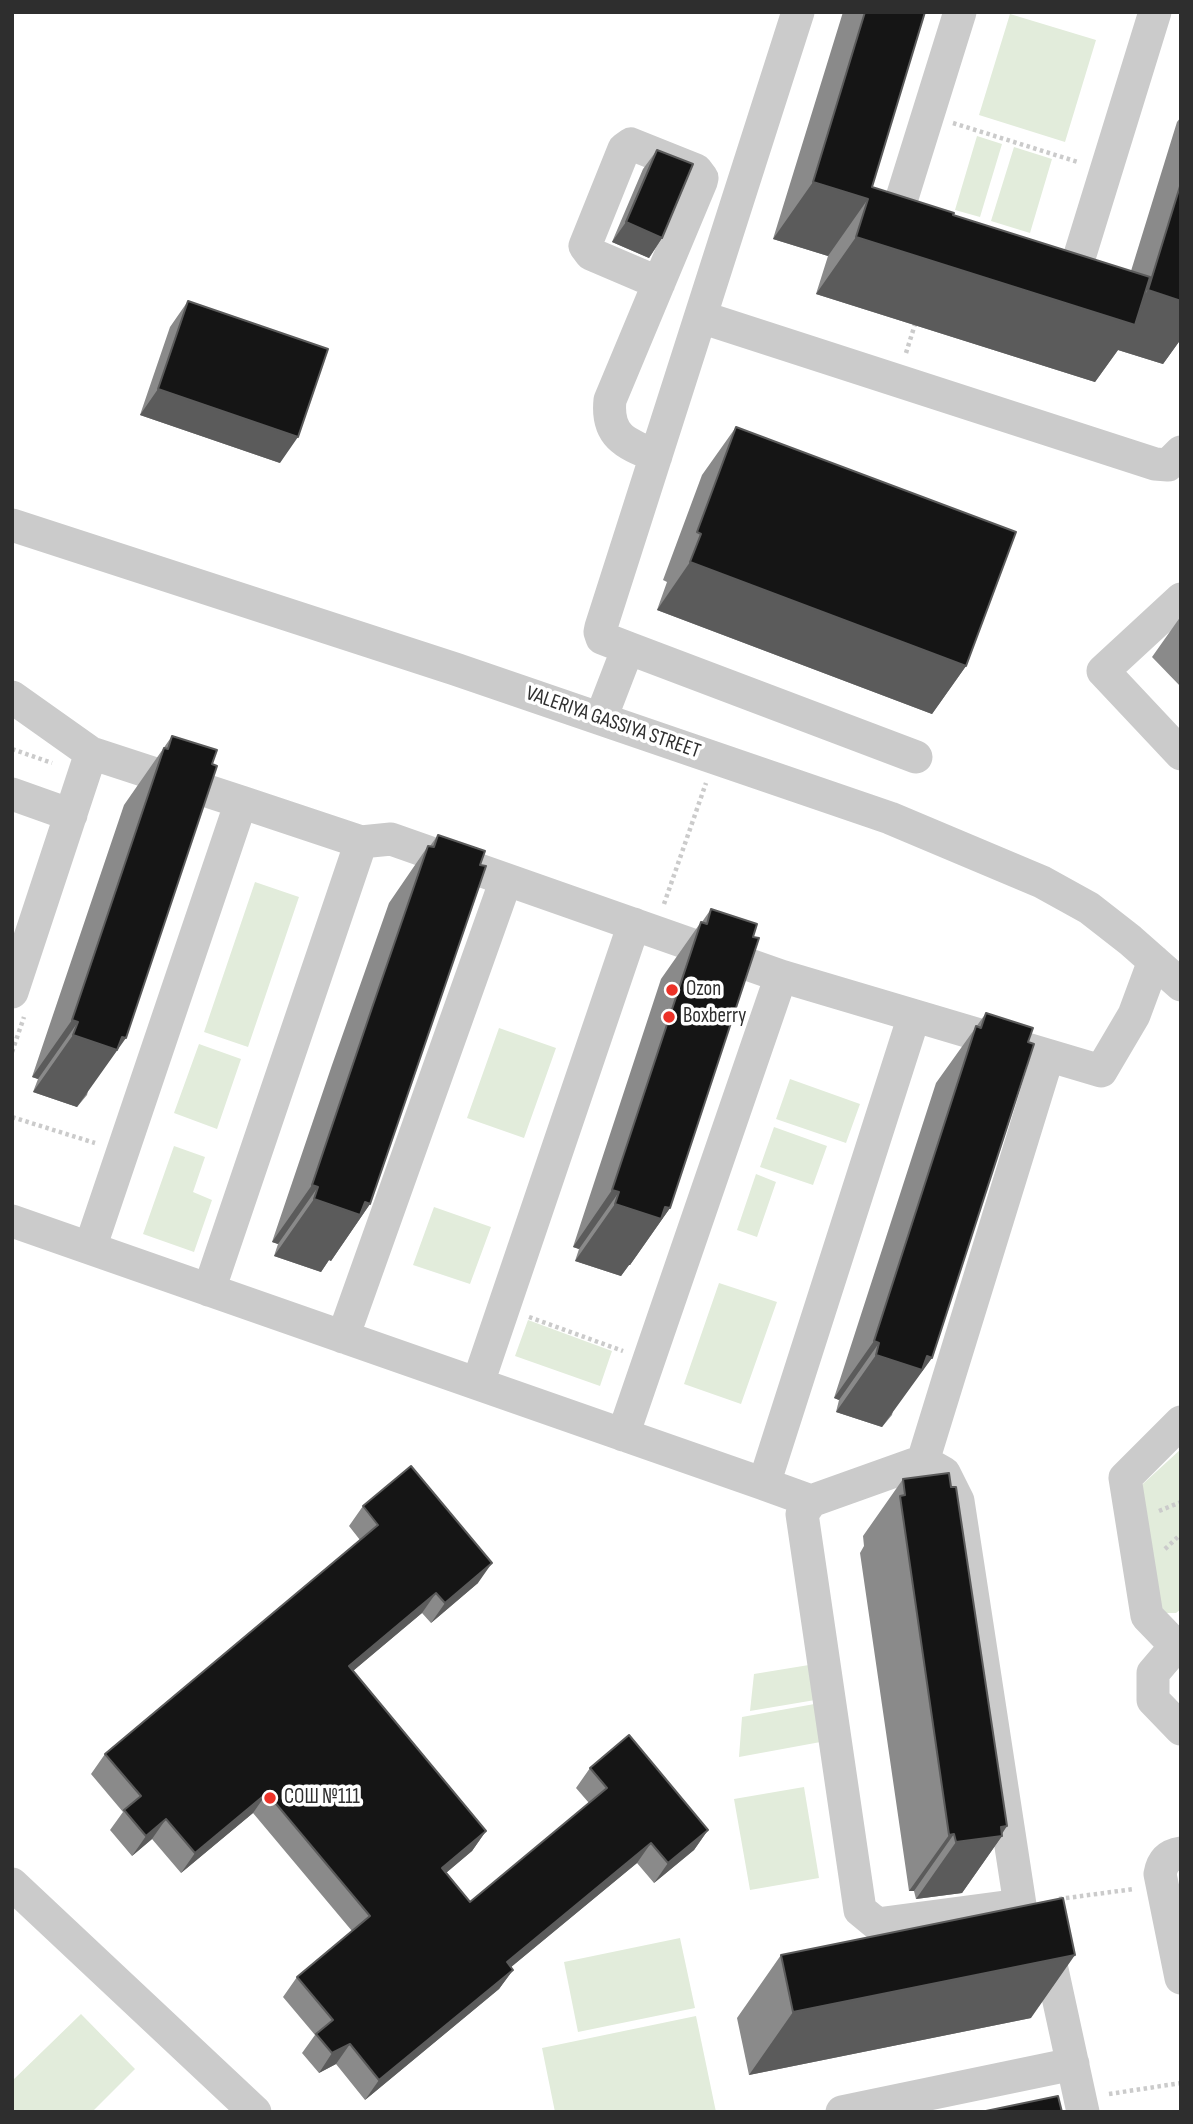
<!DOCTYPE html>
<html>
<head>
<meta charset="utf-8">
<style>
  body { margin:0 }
  #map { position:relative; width:1193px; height:2124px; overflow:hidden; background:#fff; font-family:"Sofia Sans Condensed",sans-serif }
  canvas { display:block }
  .frame { position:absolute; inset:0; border:14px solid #2e2e2e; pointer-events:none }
</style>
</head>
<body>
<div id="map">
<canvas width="1193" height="2124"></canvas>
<div class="frame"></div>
</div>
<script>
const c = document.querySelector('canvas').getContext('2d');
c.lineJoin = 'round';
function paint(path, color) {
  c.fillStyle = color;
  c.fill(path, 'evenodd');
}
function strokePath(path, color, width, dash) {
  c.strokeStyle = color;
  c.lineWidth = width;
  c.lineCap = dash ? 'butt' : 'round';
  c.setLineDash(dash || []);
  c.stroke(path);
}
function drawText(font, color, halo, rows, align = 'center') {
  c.font = font + ' "Sofia Sans Condensed",sans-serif';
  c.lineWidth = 7;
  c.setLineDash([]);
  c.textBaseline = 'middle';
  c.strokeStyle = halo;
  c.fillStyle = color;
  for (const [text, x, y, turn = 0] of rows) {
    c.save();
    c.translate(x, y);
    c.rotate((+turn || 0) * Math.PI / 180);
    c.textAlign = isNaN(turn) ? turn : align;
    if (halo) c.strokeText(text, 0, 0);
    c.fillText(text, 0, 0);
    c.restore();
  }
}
const green = new Path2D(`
  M1010 14 1096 40 1065 142 979 115Z
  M977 136 1002 144 980 217 955 210Z
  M1014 147 1052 159 1030 233 991 221Z
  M255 882 299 897 248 1047 204 1032Z
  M499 1028 556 1048 524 1138 467 1118Z
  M199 1044 241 1059 217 1129 174 1113Z
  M790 1079 860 1104 846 1143 776 1119Z
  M774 1127 827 1146 813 1185 760 1167Z
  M174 1146 205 1157 193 1192 212 1200 194 1252 143 1234Z
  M756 1174 776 1182 757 1237 737 1230Z
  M434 1207 491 1227 470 1284 413 1265Z
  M719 1283 777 1302 741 1404 684 1384Z
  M528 1320 612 1351 600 1386 515 1356Z
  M1181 1449V1609L1176 1613H1162L1133 1493Z
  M815 1664 821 1699 750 1711 754 1674Z
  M820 1703 826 1741 739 1757 742 1717Z
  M804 1787 819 1878 750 1890 734 1799Z
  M680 1938 695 2008 578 2032 564 1962Z
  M81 2014 135 2069 92 2112H12V2081Z
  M696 2016 716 2112H555L542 2048Z`);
const path = new Path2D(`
  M953 123 1078 162
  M906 353 916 321
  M12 749 52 763
  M664 904 706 783
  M12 1052 24 1017
  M12 1117 95 1143
  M529 1317 623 1351
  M1159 1511 1181 1502
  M1165 1549 1181 1534
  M1059 1899 1134 1889
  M1109 2094 1181 2083`);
const minor = new Path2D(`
  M925 224 910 220 903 215 901 201 960 12
  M1043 261 1071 268 1079 258 1155 12
  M701 317 1155 464 1168 465 1181 452
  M656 456C627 444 606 437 610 400L701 182 702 178 696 170 631 144 624 149 585 246 591 254 659 283
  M12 525 455 669 890 818 1042 882 1089 908 1130 940 1181 985
  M1181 599 1103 671 1181 754
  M628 648 916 757
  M12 697 91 753
  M601 718 628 648 602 638 600 632 601 627 798 12
  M12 794 71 815
  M241 802 361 842 391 839 781 976 1101 1071 1134 1015 1154 961
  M12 992 91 753 241 802 90 1248
  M12 1221 764 1484
  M209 1290 361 842
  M343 1337 506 880
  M478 1383 634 924
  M1181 1422 1125 1478 1147 1616 1176 1646 1153 1673V1700L1181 1729
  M623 1435 781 976
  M923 1461 1048 1056
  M811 1501 802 1514 860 1910 877 1924 1020 1905 958 1501 944 1473 923 1461 811 1501 764 1484 914 1016
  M1181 1853C1168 1855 1162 1862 1160 1874L1181 1978
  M12 1884 255 2112
  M1045 1937 1083 2112
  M842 2112 1073 2064`);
const wall = new Path2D(`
  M843 12H925L872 187 953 215 1131 271 1177 122 1181 117V339L1163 364 1118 350 1095 382 816 294 828 256 773 239Z
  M657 150 662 238 649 258 612 242 643 169Z
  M188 301 280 463 140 415 170 327Z
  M736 427 966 666 932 714 657 610 667 582 663 580 702 475Z
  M1181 616V687L1152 657Z
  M172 736 87 1095 77 1107 33 1092 38 1079 32 1077 124 805Z
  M438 835 370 1204 331 1261 329 1260 321 1272 274 1256 278 1244 272 1242 332 1065 389 903 428 846H430Z
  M711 909 670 1208 630 1265H629L621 1276 575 1261 579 1249 573 1247 661 979 701 922H702Z
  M986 1013 892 1415 882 1427 836 1412 839 1400 834 1398 936 1083Z
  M903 1479 1002 1836 962 1893 916 1899 914 1891H909L860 1553 864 1546 863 1536Z
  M363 1506 478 1583 431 1623 422 1613 353 1671 486 1831 472 1851 446 1873 470 1902 589 1803 576 1788 590 1768 708 1830 694 1850 654 1883 637 1863 511 1967 513 1970 499 1989 365 2100 336 2064 319 2073 302 2053 315 2035 283 1997 297 1977 352 1931 253 1813 181 1873 152 1839 132 1856 110 1830 123 1812 91 1774 105 1754 360 1540 349 1526Z
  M781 1955 1031 2018 749 2075 737 2018Z`);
const shadedWall = new Path2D(`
  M813 182 868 199 828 256 773 239Z
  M626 222 662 238 649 258 612 242Z
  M856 237 1125 322 1148 290 1181 301V339L1163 364 1118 350 1095 382 816 294Z
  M158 389 298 437 280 463 140 415Z
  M690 562 966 666 932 714 657 610Z
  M72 1020 78 1022 38 1079 32 1077Z
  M73 1035 122 1037 126 1038 77 1107 33 1092Z
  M312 1185 318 1187 278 1244 272 1242Z
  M612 1190 619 1192 579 1249 573 1247Z
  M314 1199 365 1202 370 1204 331 1261 329 1260 321 1272 274 1256Z
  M615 1204 665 1207 670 1208 630 1265H629L621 1276 575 1261Z
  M874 1341 879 1343 839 1400 834 1398Z
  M876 1355 927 1356 932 1358 882 1427 836 1412Z
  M492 1563 478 1583 431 1623 445 1603Z
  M436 1593 422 1613 335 1686 349 1666Z
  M267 1793 253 1813 181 1873 195 1853Z
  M166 1819 152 1839 132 1856 146 1836Z
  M1007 1826 1000 1837 1002 1836 962 1893 916 1899 956 1842 1001 1827Z
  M708 1830 694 1850 654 1883 668 1863Z
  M486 1831 472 1851 428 1888 442 1868Z
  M954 1834 914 1891H909L949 1835Z
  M651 1843 637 1863 493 1982 507 1962Z
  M1075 1955 1031 2018 749 2075 793 2012Z
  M513 1970 499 1989 365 2100 379 2080Z
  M350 2044 336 2064 319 2073 332 2053Z`);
const building = new Path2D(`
  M865 12H925L872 187 954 213 953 215 1150 277 1135 325 856 237 868 199 813 182Z
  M657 150 693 164 662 238 626 222Z
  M1181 183V301L1148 290Z
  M188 301 328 349 298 437 158 389Z
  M736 427 1016 532 966 666 690 562 701 534 697 532Z
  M172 736 217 750 212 764 217 766 126 1038 122 1037 117 1050 73 1035 78 1022 72 1020 164 748 168 749Z
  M438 835 485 851 480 865 486 866 370 1204 365 1202 360 1215 314 1199 318 1187 312 1185 372 1008 428 846 434 847Z
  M711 909 757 924 753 937 759 938 670 1208 665 1207 661 1219 615 1204 619 1192 612 1190 701 922 707 924Z
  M986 1013 1033 1028 1028 1042 1034 1044 932 1358 927 1356 922 1370 876 1355 879 1343 874 1341 976 1026 981 1028Z
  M411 1466 492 1563 445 1603 436 1593 349 1666 486 1831 442 1868 470 1902 607 1788 590 1768 629 1735 708 1830 668 1863 651 1843 507 1962 513 1970 379 2080 350 2044 332 2053 316 2034 333 2020 297 1977 370 1916 267 1793 195 1853 166 1819 146 1836 124 1810 141 1796 105 1754 378 1525 363 1506Z
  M949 1473 951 1487H956L1007 1826 1001 1827 1002 1836 956 1842 954 1834 949 1835 900 1496 905 1495 903 1479Z
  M1063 1898 1075 1955 793 2012 781 1955Z
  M1058 2096 1062 2112H981Z`);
const markers = [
  [672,990,7,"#ec3228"],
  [669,1017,7,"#ec3228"],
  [270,1798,7,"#ec3228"]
];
const streetNames = [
  ["VALERIYA GASSIYA STREET",613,723,19]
];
const poiNames = [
  ["Ozon",686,990],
  ["Boxberry",683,1017],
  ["СОШ №111",284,1798]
];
paint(green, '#e2ecdb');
strokePath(path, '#cbcbcb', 4.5, [3.5, 3.5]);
strokePath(minor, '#cbcbcb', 33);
paint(wall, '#8a8a8a');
paint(shadedWall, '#5b5b5b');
paint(building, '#151515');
strokePath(building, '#5b5b5b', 2);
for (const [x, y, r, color] of markers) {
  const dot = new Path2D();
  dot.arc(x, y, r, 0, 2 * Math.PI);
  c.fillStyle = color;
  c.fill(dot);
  strokePath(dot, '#fff', 2.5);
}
drawText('21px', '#2e2e2e', '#fff', streetNames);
drawText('21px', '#2e2e2e', '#fff', poiNames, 'left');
</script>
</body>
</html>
